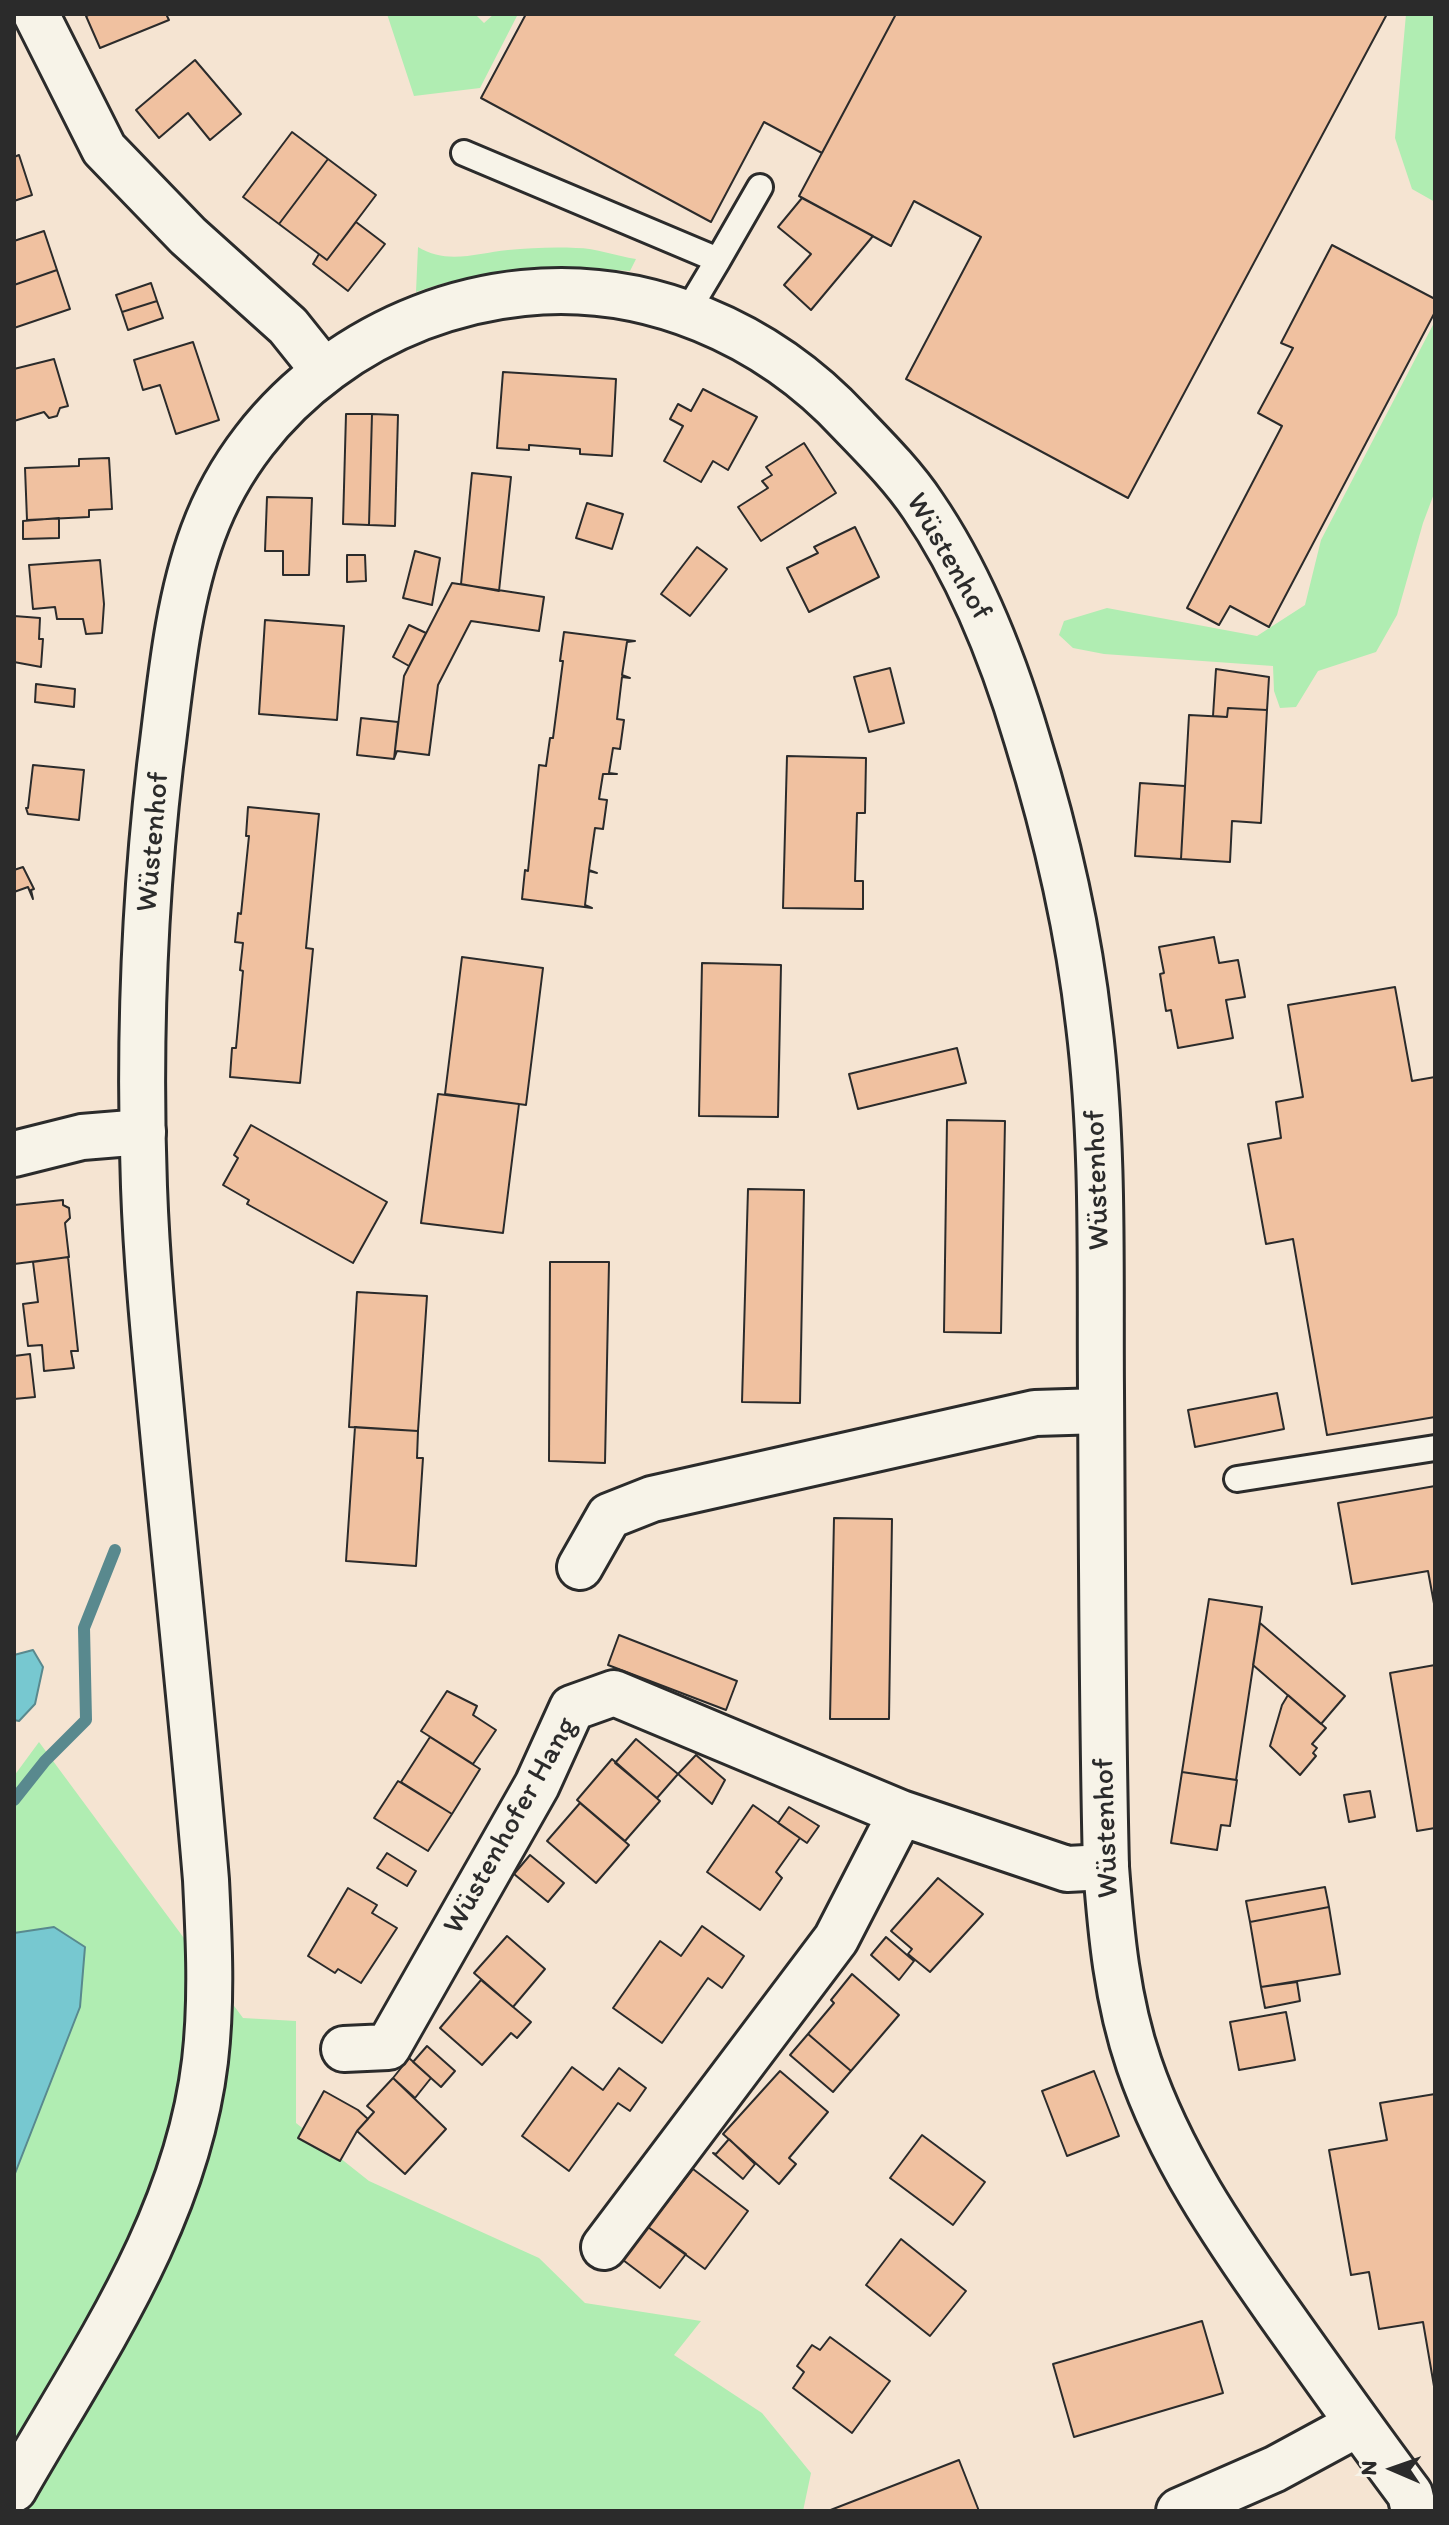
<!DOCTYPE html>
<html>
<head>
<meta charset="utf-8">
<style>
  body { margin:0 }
  #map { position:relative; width:1449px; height:2525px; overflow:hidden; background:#f5e4d2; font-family:Itim,sans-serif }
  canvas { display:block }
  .frame { position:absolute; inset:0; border:16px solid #2b2b2b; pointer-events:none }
  .north { position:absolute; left:1353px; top:2429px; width:80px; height:80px; -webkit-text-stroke:6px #f7f3e8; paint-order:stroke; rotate:272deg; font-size:22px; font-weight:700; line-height:32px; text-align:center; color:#2b2b2b }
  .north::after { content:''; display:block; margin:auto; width:28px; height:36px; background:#2b2b2b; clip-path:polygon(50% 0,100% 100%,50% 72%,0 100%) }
</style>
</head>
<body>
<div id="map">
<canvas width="1449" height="2525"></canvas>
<div class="frame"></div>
<div class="north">N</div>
</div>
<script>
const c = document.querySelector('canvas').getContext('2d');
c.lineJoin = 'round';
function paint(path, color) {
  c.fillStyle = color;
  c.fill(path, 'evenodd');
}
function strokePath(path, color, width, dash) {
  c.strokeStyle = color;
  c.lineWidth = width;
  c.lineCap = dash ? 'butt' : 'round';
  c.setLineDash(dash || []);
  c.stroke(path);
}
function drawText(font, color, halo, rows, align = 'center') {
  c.font = font + ' Itim,sans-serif';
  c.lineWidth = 7;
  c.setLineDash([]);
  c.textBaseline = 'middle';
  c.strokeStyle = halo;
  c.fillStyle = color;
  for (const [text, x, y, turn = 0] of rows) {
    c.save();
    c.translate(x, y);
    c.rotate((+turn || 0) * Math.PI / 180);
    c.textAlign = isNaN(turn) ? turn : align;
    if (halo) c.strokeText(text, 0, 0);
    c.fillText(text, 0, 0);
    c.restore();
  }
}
const green = new Path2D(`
  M387 14H475L484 23 494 14H518L480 88 414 96Z
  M1406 14H1435V202L1412 189 1395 138Z
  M418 247C447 265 477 253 508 250 530 248 553 247 576 248 596 248 616 256 636 259L630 271C550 265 493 266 416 292Z
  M1435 321V491L1423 523 1397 615 1376 652 1318 671 1296 707 1280 708 1274 691 1273 666 1104 654 1073 648 1059 635 1064 621 1107 608 1257 636 1305 605 1321 540Z
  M39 1742 243 2018 296 2021V2123L369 2181 539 2258 585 2303 701 2321 674 2355 762 2413 811 2473 803 2511H14V1776Z`);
const water = new Path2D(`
  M33 1650 43 1667 35 1704 19 1721 14 1720V1655Z
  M54 1927 85 1947 80 2007 14 2176V1933Z`);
const stream = new Path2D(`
  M14 1800 45 1761 86 1720 84 1628 115 1550`);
const building = new Path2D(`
  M91 14H166L169 20 100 48 86 16Z
  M526 14H896L822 153 764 122 711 222 481 98Z
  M896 14H1387L1128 498 906 379 981 237 914 201 891 246 799 196Z
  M195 60 241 114 210 140 188 113 159 138 136 110Z
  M292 132 328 159 279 224 243 197Z
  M19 155 32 195 14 201V157Z
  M328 159 376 195 327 260 279 224Z
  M802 198 873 236 811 310 784 285 811 254 778 227Z
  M356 222 385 244 348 291 313 264 319 254 327 260Z
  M44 231 57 270 14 285V241Z
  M1332 245 1435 299V312L1269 627 1230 606 1219 625 1187 608 1282 426 1258 413 1293 348 1281 343Z
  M57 270 70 309 14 328V285Z
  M151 283 157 301 122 312 116 295Z
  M157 301 163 318 128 330 122 312Z
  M193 342 219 420 176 434 160 385 143 390 134 360Z
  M54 359 68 406 60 408 57 416 49 418 44 412 14 421V369Z
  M503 372 616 379 612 456 580 454V449L529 445V450L497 448Z
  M703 389 757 417 728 470 713 461 701 482 664 461 683 426 670 419 678 404 691 411Z
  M346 414H372L369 525 343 524Z
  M372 414 398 415 395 526 369 525Z
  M804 443 836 493 761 541 738 507 768 488 762 481 772 475 766 467Z
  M109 458 112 509 89 510V517L27 520 25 468 79 466V459Z
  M472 473 511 477 499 591 461 584Z
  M267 497 312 498 309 575H283V551H265Z
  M587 503 623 514 612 549 576 538Z
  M59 518V538L23 539V521Z
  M855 527 879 577 809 612 787 568 818 553 814 547Z
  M697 547 727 569 690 616 661 594Z
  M415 551 440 558 432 605 403 598Z
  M347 555H365L366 581 347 582Z
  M100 560 104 604 102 633 86 634 83 619H57L55 607 33 609 29 565Z
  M452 583 544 597 539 631 471 621 438 685 429 755 397 751 394 759 404 676Z
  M14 616 40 618 39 639H43L41 667 14 662Z
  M265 620 344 626 337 720 259 714Z
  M409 625 426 633 409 666 393 657Z
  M564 632 635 641 627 642 622 675 630 678 622 677 617 719 624 720 620 749 613 748 609 773 617 774H603L599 799 607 800 603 829 595 828 589 870 597 873 589 871 585 905 592 908 522 899 525 870 528 871 539 765 546 766 550 738H553L563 661H560Z
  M890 668 904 723 869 732 854 677Z
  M1216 669 1269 677 1267 710 1228 708 1227 717 1213 716Z
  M36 684 75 689 74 707 35 702Z
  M1228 708 1267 710 1261 823 1232 821 1230 862 1181 859 1189 715 1227 717Z
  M361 718 398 722 394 759 357 755Z
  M787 756 866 758 865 813H857L855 881H863V909L783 908Z
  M33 765 84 770 79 820 28 814 26 808H28Z
  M1140 783 1185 786 1181 859 1135 856Z
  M248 807 319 814 306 948 313 949 300 1083 230 1077 232 1048H236L243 971 240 970 243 943 235 942 238 913 241 914 249 836H246Z
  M23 867 34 889 31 890 33 899 28 887 14 892V870Z
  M1214 937 1219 963 1238 960 1245 997 1226 1000 1233 1038 1178 1048 1171 1010 1166 1011 1160 974 1164 973 1159 947Z
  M462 957 543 968 526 1105 445 1094Z
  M702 963 781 965 778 1117 699 1116Z
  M1395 987 1412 1081 1435 1077V1417L1327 1435 1293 1239 1266 1244 1248 1144 1281 1138 1276 1102 1303 1097 1288 1005Z
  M957 1048 966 1083 858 1109 849 1074Z
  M438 1094 519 1104 503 1233 421 1223Z
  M947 1120 1005 1121 1001 1333 944 1332Z
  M251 1125 387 1202 353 1263 247 1204 249 1200 223 1185 238 1158 234 1155Z
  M748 1189 804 1190 800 1403 742 1402Z
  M63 1200V1205L69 1208 70 1218 65 1223 69 1257 14 1264V1205Z
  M68 1257 78 1351H71L74 1368 44 1371 42 1345 28 1346 23 1304 38 1302 33 1262Z
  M550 1262H609L605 1463 549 1461Z
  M357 1292 427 1296 418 1431 349 1427Z
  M30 1354 35 1397 14 1399V1356Z
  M1277 1393 1284 1429 1195 1447 1188 1410Z
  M355 1427 418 1431 417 1458H423L416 1566 346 1561Z
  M1435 1486V1609L1428 1571 1352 1584 1338 1503Z
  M834 1518 892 1519 889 1719H830Z
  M1209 1599 1262 1607 1236 1780 1182 1772Z
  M1260 1623 1345 1696 1321 1724 1253 1665Z
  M619 1635 737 1681 726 1710 608 1665Z
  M1435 1665V1828L1417 1831 1390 1673Z
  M447 1691 477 1706 473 1715 496 1730 473 1764 421 1731Z
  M1288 1695 1326 1728 1312 1744 1317 1748 1313 1753 1316 1756 1300 1775 1270 1746 1282 1705Z
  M430 1737 480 1769 452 1814 401 1782Z
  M636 1739 678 1774 657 1798 615 1763Z
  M696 1755 725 1780 712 1804 678 1774Z
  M612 1759 660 1801 625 1841 577 1800Z
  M1182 1772 1237 1780 1230 1826 1221 1825 1217 1850 1171 1843Z
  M398 1781 452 1814 428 1851 374 1818Z
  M1370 1791 1375 1817 1349 1822 1344 1795Z
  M580 1803 629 1845 596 1883 547 1841Z
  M753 1805 800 1838 776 1872 782 1878 760 1910 707 1872Z
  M789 1807 819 1826 807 1843 778 1823Z
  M387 1853 416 1871 407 1886 377 1868Z
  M530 1855 564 1883 548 1902 514 1874Z
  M938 1878 983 1914 930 1972 908 1954 912 1949 891 1931Z
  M1325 1887 1329 1907 1250 1922 1246 1901Z
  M348 1888 377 1905 372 1913 397 1928 361 1983 338 1969 335 1973 308 1956Z
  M1329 1907 1340 1974 1261 1987 1250 1922Z
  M702 1926 744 1956 722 1988 708 1978 662 2043 613 2008 660 1941 681 1956Z
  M507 1936 545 1969 513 2007 474 1973Z
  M886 1937 914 1961 899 1980 871 1955Z
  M852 1974 899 2015 851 2071 808 2034 834 2003 831 2000Z
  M481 1980 531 2022 517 2038 511 2033 482 2065 440 2028Z
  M1297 1982 1300 2001 1265 2008 1261 1987Z
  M1286 2012 1295 2060 1239 2070 1230 2022Z
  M808 2034 851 2071 833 2092 790 2055Z
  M427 2046 455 2071 441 2087 413 2062Z
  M409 2058 431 2078 415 2098 393 2078Z
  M572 2067 603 2090 619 2068 646 2088 630 2111 618 2103 569 2171 522 2136Z
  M780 2071 828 2112 789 2158 796 2164 779 2184 723 2134Z
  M1094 2071 1119 2136 1067 2156 1042 2091Z
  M393 2078 446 2129 405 2174 357 2131 374 2112 367 2106Z
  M324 2091 358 2110 368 2119 357 2131 340 2161 298 2138Z
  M1435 2094V2392L1423 2322 1379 2329 1369 2272 1351 2275 1329 2150 1387 2140 1380 2103Z
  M922 2135 985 2182 953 2225 890 2178Z
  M729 2139 755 2164 743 2179 713 2153 716 2154Z
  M693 2169 748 2211 705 2269 648 2227Z
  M648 2227 686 2254 660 2288 623 2260Z
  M901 2239 966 2291 930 2336 866 2285Z
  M1202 2321 1223 2393 1074 2437 1053 2364Z
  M830 2337 890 2381 852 2433 793 2388 804 2372 797 2366 812 2345 820 2350Z
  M959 2460 979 2511H828Z`);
const service = new Path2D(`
  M464 153 718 260 687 312
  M718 260 760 187
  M1237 1479 1435 1448`);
const minor = new Path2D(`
  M36 14 104 149 188 236 288 326 324 371
  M14 1154 82 1137 143 1132
  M580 1567 609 1516 652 1499 1035 1413 1101 1411
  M344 2049 388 2047 537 1785 572 1708 614 1693 901 1813 1067 1869 1106 1867
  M604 2247 836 1939 901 1813
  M1179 2511 1275 2469 1358 2424`);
const secondary = new Path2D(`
  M14 2489C92 2353 186 2221 205 2061 212 2001 209 1940 206 1880 194 1734 178 1588 164 1442 156 1357 147 1272 144 1187 139 1047 144 905 160 766 170 689 176 606 203 533 252 399 383 307 523 293 647 280 768 333 851 423 876 449 903 476 923 506 971 576 1003 658 1027 739 1056 833 1078 927 1089 1025 1104 1146 1100 1269 1101 1391 1102 1549 1102 1708 1106 1867 1111 1933 1117 2000 1139 2064 1170 2155 1223 2233 1278 2311 1322 2373 1365 2434 1410 2494L1414 2511`);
const streetNames = [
  ["Wüstenhof",948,557,60],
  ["Wüstenhof",154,842,-85],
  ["Wüstenhof",1098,1180,-92],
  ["Wüstenhofer Hang",511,1826,-61],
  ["Wüstenhof",1107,1828,-92]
];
paint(green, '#b0edb2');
paint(water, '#77c8d0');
strokePath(water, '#59898e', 2);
strokePath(stream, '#59898e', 12);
paint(building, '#f0c1a0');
strokePath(building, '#2b2b2b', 2);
strokePath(service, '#2b2b2b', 30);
strokePath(minor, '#2b2b2b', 50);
strokePath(secondary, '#2b2b2b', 50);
strokePath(service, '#f7f3e8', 24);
strokePath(minor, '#f7f3e8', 44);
strokePath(secondary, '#f7f3e8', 44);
drawText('30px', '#2b2b2b', '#f7f3e8', streetNames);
</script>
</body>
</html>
